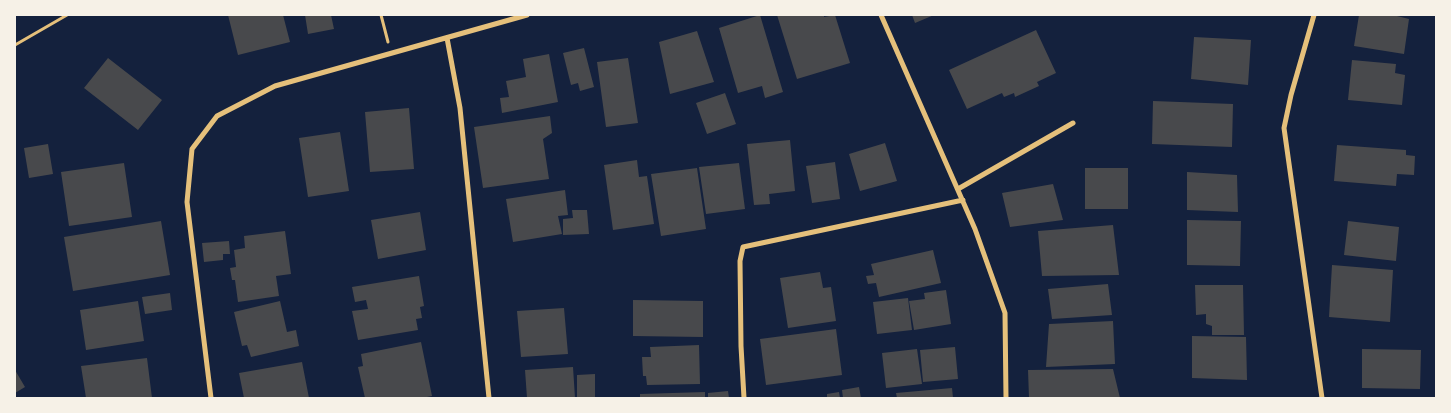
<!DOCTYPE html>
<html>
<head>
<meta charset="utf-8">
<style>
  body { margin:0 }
  #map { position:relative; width:1451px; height:413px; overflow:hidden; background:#14213d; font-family:"IBM Plex Serif",serif }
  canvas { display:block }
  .frame { position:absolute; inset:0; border:16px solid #f6f1e7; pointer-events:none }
</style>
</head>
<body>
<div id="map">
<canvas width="1451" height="413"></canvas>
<div class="frame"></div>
</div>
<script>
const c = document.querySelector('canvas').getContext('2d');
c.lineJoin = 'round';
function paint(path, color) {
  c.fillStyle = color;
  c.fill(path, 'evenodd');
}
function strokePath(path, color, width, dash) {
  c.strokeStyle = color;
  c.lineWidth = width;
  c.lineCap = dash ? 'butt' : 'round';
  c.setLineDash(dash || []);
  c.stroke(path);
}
const building = new Path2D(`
  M228 15H283L290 42 238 55Z
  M305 15H331L334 29 308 34Z
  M760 15 783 92 765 98 762 86 738 93 719 28Z
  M777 15H824V17L835 15 850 63 797 79Z
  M912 15H934L915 23Z
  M1359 15H1393L1409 19 1404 54 1354 46Z
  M1036 30 1056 73 1037 82 1039 86 1015 97 1014 93 1004 97 1002 93 967 109 949 70Z
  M697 31 714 82 670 94 659 42Z
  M1194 37 1251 40 1248 85 1191 79Z
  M584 48 594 87 580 91 578 83 571 85 563 53Z
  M549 54 558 102 502 113 500 98 509 97 506 81 526 77 523 59Z
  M108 58 162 100 138 130 84 88Z
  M628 58 638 123 606 127 597 62Z
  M1352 60 1396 64 1395 73 1405 75 1402 105 1348 100Z
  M725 93 736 124 707 134 696 103Z
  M1153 101 1233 104 1232 147 1152 144Z
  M409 108 414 169 370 172 365 112Z
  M550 116 552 133 543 139 549 179 483 188 474 127Z
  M340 132 349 191 308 197 299 138Z
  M790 140 795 191 769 194 770 204 754 205 747 144Z
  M885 143 897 181 860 191 849 154Z
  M48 144 53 174 29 178 24 148Z
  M1337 145 1406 150V155L1415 156 1414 175 1397 174 1396 186 1334 181Z
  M637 160 639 177 647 176 654 224 613 230 604 165Z
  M835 162 840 199 812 203 806 166Z
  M124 163 132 217 69 226 61 172Z
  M739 163 745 209 706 214 699 167Z
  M697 168 706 229 661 236 651 174Z
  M1085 168H1128V209H1085Z
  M1187 172 1237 175 1238 212 1187 210Z
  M1053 184 1063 220 1010 227 1002 193Z
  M565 190 568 215 558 216 562 234 513 242 506 199Z
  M572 210H587L589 234 563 235V219L573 218Z
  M420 212 426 250 378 259 371 220Z
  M1187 220 1241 221 1240 266 1187 265Z
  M161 221 170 275 73 291 64 237Z
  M1348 221 1399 227 1396 261 1344 255Z
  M1113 225 1119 275 1042 276 1038 231Z
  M285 231 291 274 276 276 279 296 238 302 235 280H232L230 268 236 267 234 250 245 248 244 236Z
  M229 241 230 254H223V260L204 262 202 243Z
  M933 250 941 283 879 297 876 283 868 284 866 276 874 275 871 264Z
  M1332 265 1393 270 1390 322 1329 317Z
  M820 272 823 288 831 287 836 321 788 328 780 278Z
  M419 276 424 306 420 307 422 318 416 319 418 330 358 340 352 311 368 309 366 300 355 302 352 287Z
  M1108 284 1112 315 1052 319 1048 289Z
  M1195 285H1243L1244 335H1212V326L1206 324V314L1196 315Z
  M946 290 951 324 914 330 909 301 925 299 924 293Z
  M170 293 172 310 145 314 142 297Z
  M908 298 912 330 877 334 873 302Z
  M633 300 703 301V337L633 336Z
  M138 301 144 341 86 350 80 310Z
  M280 301 287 332 296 330 299 346 251 357 247 345 242 346 234 312Z
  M564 308 568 354 521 357 517 311Z
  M1113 321 1115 364 1046 367 1049 324Z
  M836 329 842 375 766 385 760 339Z
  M1192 336 1246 337 1247 380 1192 378Z
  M421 342 432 396 422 398H365L358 367 363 366 361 354Z
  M699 345 700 384 647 385 646 376H643L642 357H651L650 347Z
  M955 347 958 379 923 382 920 350Z
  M917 349 922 384 886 388 882 353Z
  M1362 349 1421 350 1420 389 1362 388Z
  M147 358 152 398H86L81 366Z
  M302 362 309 398H244L239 373Z
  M573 367 575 398H527L525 370Z
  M1113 369 1120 398H1029L1028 370Z
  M15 370 25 387 15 393Z
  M595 374V398H577V375Z
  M859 387 861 398H843L842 390Z
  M952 388 953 398H897L896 393Z
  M728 391 729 398H708V393Z
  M705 392V398H640V394Z
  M839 392 840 398H827V394Z`);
const path = new Path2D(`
  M381 15 388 42
  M15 45 67 15`);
const minor = new Path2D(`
  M881 15 975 229 1005 313 1006 398
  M1314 15 1291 95 1284 128 1322 398
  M447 38 460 108 489 398
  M958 189 1073 123
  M211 398 187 202 192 149 217 116 275 86 527 15
  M744 398 741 346 740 261 743 247 963 200`);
paint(building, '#48494c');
strokePath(path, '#e5c07b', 3);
strokePath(minor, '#e5c07b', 5);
</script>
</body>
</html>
